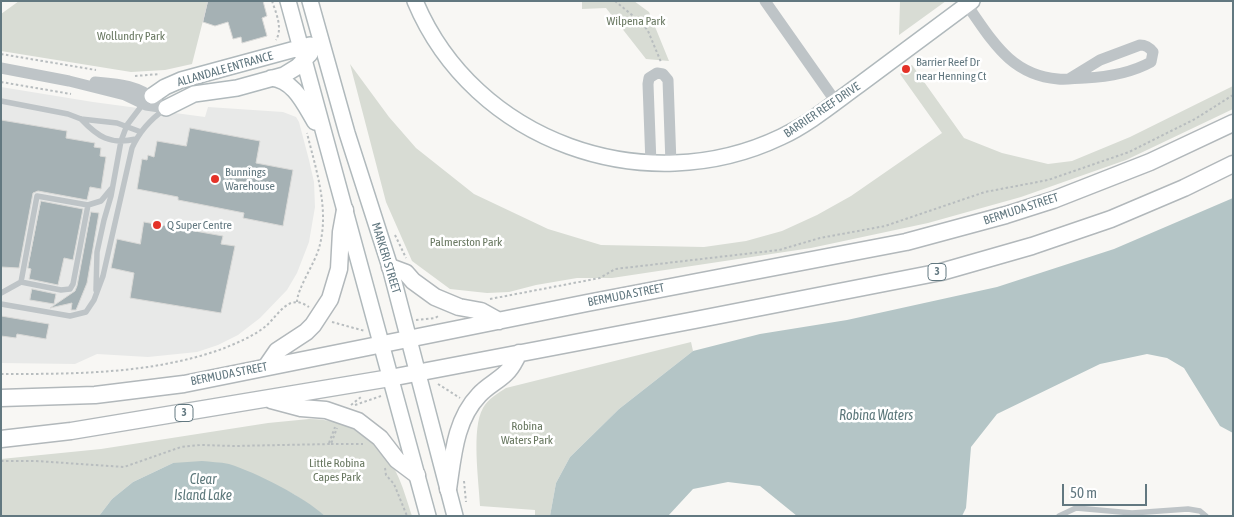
<!DOCTYPE html>
<html>
<head>
<meta charset="utf-8">
<style>
  body { margin:0 }
  #map { position:relative; width:1234px; height:517px; overflow:hidden; background:#f8f7f4; font-family:"Asap Condensed",sans-serif }
  canvas { display:block }
  .frame { position:absolute; inset:0; border:2px solid #627880; pointer-events:none }
  .scale { position:absolute; left:1062px; top:484px; width:85px; height:22px; box-sizing:border-box; border:2px solid #627880; border-top:0; padding-left:6px; font-size:15px; line-height:18px; white-space:nowrap; color:#627880; -webkit-text-stroke:4px #fff; paint-order:stroke }
</style>
</head>
<body>
<div id="map">
<canvas width="1234" height="517"></canvas>
<div class="frame"></div>
<div class="scale">50 m</div>
</div>
<script>
const c = document.querySelector('canvas').getContext('2d');
c.lineJoin = 'round';
function paint(path, color) {
  c.fillStyle = color;
  c.fill(path, 'evenodd');
}
function strokePath(path, color, width, dash) {
  c.strokeStyle = color;
  c.lineWidth = width;
  c.lineCap = dash ? 'butt' : 'round';
  c.setLineDash(dash || []);
  c.stroke(path);
}
function drawText(font, color, halo, rows, align = 'center') {
  c.font = font + ' "Asap Condensed",sans-serif';
  c.lineWidth = 5;
  c.setLineDash([]);
  c.textBaseline = 'middle';
  c.strokeStyle = halo;
  c.fillStyle = color;
  for (const [text, x, y, turn = 0] of rows) {
    c.save();
    c.translate(x, y);
    c.rotate((+turn || 0) * Math.PI / 180);
    c.textAlign = isNaN(turn) ? turn : align;
    if (halo) c.strokeText(text, 0, 0);
    c.fillText(text, 0, 0);
    c.restore();
  }
}
const built = new Path2D(`
  M1 87 93 102 205 117 208 107 283 112 296 117 299 122 309 160 314 182 315 207 309 242 297 273 287 290 260 318 238 335 218 345 197 352 148 357 97 354 75 364 1 363Z`);
const green = new Path2D(`
  M19 1H208L192 64 165 70 131 72 1 51V14Z
  M582 1H634L649 12 669 61 646 59 606 8 582 9Z
  M900 1H946L899 35Z
  M350 64 389 117 416 148 474 194 548 229 601 245 704 247 746 241 782 231 817 215 851 196 942 133 900 74 912 65 964 138 1002 153 1048 164 1072 161 1130 137 1233 86V109L1126 160 1021 197 928 223 811 248 612 278H577L536 285 509 292 487 293 450 289 412 261 386 202Z
  M691 342 693 351 619 409 570 457 556 483 550 516H535V510L480 506C479 482 471 428 483 408 488 399 498 393 506 388Z
  M309 419C346 419 379 437 396 472 403 486 407 501 412 516H325L295 495 257 476 173 463 133 482 112 499 99 516H1V459L101 449 268 423Z`);
const water = new Path2D(`
  M1233 198V433L1220 426 1184 368 1167 358 1147 354 1100 364 997 414 971 447 966 508 962 516H797L760 486 728 482 693 489 668 516H550L556 483 570 457 619 409 693 351 760 334 847 320 997 287 1114 249Z
  M202 461C210 462 220 462 229 464 257 473 303 496 325 516H99L112 499 133 482 173 463Z`);
const building = new Path2D(`
  M208 1H263L267 16 262 18 267 36 242 43 241 37 233 39 228 22 215 26 203 22Z
  M1 120 67 131 66 138 95 143 94 147 101 148 100 156 106 157 101 189 90 187 87 200 38 191 33 193 19 268 1 267Z
  M190 128 260 141 256 163 293 170 283 226 243 218 244 213 178 200V197L137 189 142 159 147 160 148 155 154 157 157 141 186 146Z
  M41 201 83 209 73 260 64 258 58 285 29 279 31 269 28 268Z
  M91 212 99 213 87 283 76 310H71L72 303 50 308 75 291 77 286Z
  M144 222 223 236 221 244 235 246 221 313 130 298 134 273 111 268 117 239 140 244Z
  M32 289 56 294 54 304 30 300Z
  M1 316 49 324 46 339 17 334 16 338 1 336Z`);
const path = new Path2D(`
  M272 1C276 13 283 28 276 40
  M615 1 643 24 648 31 661 62
  M1 54 96 70
  M135 76 160 74
  M1 82 71 94
  M395 235 406 258
  M490 299 600 278 615 269 779 250 820 238 885 226 985 192 1048 180 1129 152 1195 119 1233 95
  M297 302C297 289 315 263 319 248 330 210 316 170 307 133
  M416 320 435 318 440 315
  M332 322 365 331
  M1 374C76 374 152 374 222 349 237 343 254 336 266 326 274 319 281 307 291 303 298 301 303 303 309 307
  M438 384 460 398
  M351 405 361 397
  M355 405 381 396
  M329 443 335 427
  M331 444H363
  M1 461H36L124 467 181 447 201 445 234 446 331 444 337 428
  M385 468 386 475 394 484 407 516
  M464 481 466 502`);
const lane = new Path2D(`
  M1 101 68 114 81 119 117 123 141 132
  M81 119C98 137 110 145 136 139
  M88 205 101 201 111 189
  M96 290 97 252 104 220 111 196 121 141 127 125 143 104
  M1 293 21 282 61 290 70 289 73 284 88 205 37 196 21 282
  M1 304 70 316 86 312 94 300 103 276 132 148C139 132 151 119 165 109
  M1059 516 1076 508 1132 513 1188 509 1200 511 1206 516`);
const street = new Path2D(`
  M765 1 836 102
  M967 5C992 40 1010 75 1058 79 1067 80 1076 78 1085 78 1107 77 1131 73 1151 62L1153 52C1149 47 1146 45 1140 45L1100 60 1069 79
  M1 68 69 81 125 95 146 105 166 108
  M95 82C119 84 138 85 157 101
  M651 164 648 84 649 78 657 73 663 74 668 80 671 164`);
const secondary = new Path2D(`
  M288 1 428 516
  M310 1 347 133 390 267 455 516
  M415 1C474 142 645 202 781 137 809 124 834 103 859 85 897 57 934 29 972 1
  M271 78C294 80 304 104 315 122
  M152 96 165 87 181 80 310 45
  M166 108 194 94 237 88 284 75 297 67 310 54`);
const primary = new Path2D(`
  M390 267 406 273 413 281 435 297 459 307 481 311 499 321
  M266 367 277 351 306 332 313 325 330 299 339 269 341 232 345 210
  M1 398 95 395 184 384 587 303 906 242 1006 215 1053 200 1150 162 1233 123
  M271 400 301 408 326 410 358 421 380 438 397 460 417 475
  M1 439 71 431 390 378 695 320 941 272 1032 246 1111 219 1184 188 1233 164
  M448 489C453 456 455 420 479 395 487 386 498 381 506 373 512 368 515 360 519 353`);
const markers = [
  [906,69,5,"#e43228"],
  [215,179,5,"#e43228"],
  [157,225,5,"#e43228"]
];
const shields = [
  [937,272,18],
  [184,413,18]
];
const shieldNames = [
  ["3",937,272],
  ["3",184,413]
];
const parkNames = [
  ["Wilpena Park",636,21],
  ["Wollundry Park",131,36],
  ["Palmerston Park",466,242],
  ["Robina",527,426],
  ["Waters Park",527,440],
  ["Little Robina",337,463],
  ["Capes Park",337,477]
];
const poiNames = [
  ["Barrier Reef Dr",916,62],
  ["near Henning Ct",916,76],
  ["Bunnings",225,172],
  ["Warehouse",225,186],
  ["Q Super Centre",167,225]
];
const streetNames = [
  ["ALLANDALE ENTRANCE",225,69,-16],
  ["BARRIER REEF DRIVE",822,110,-34],
  ["BERMUDA STREET",1021,209,-18],
  ["MARKERI STREET",386,258,73],
  ["BERMUDA STREET",626,295,-11],
  ["BERMUDA STREET",229,374,-11]
];
const waterNames = [
  ["Robina Waters",876,416],
  ["Clear",203,480],
  ["Island Lake",203,496]
];
paint(built, '#e8e9e8');
paint(green, '#d8dcd4');
paint(water, '#b4c5c6');
paint(building, '#a5b1b4');
strokePath(building, '#d9d9d7', 1);
strokePath(secondary, '#b0b9bc', 18);
strokePath(primary, '#b2b8bb', 19);
strokePath(path, '#b8bdbf', 2, [2.5, 2.5]);
strokePath(lane, '#bec4c7', 5.5);
strokePath(street, '#bec4c7', 11);
strokePath(secondary, '#fff', 15);
strokePath(primary, '#fff', 16);
for (const [x, y, r, color] of markers) {
  const dot = new Path2D();
  dot.arc(x, y, r, 0, 2 * Math.PI);
  c.fillStyle = color;
  c.fill(dot);
  strokePath(dot, '#fff', 2);
}
for (const [x, y, w] of shields) {
  const box = new Path2D();
  box.roundRect(x - w / 2, y - 8.5, w, 17, 4);
  c.fillStyle = '#fff';
  c.fill(box);
  strokePath(box, '#627880', 1);
}
drawText('bold 11px', '#627880', null, shieldNames);
drawText('12px', '#697861', '#fff', parkNames);
drawText('12px', '#627880', '#fff', poiNames, 'left');
drawText('12px', '#627880', '#fff', streetNames);
drawText('italic 14px', '#5d787b', '#fff', waterNames);
</script>
</body>
</html>
